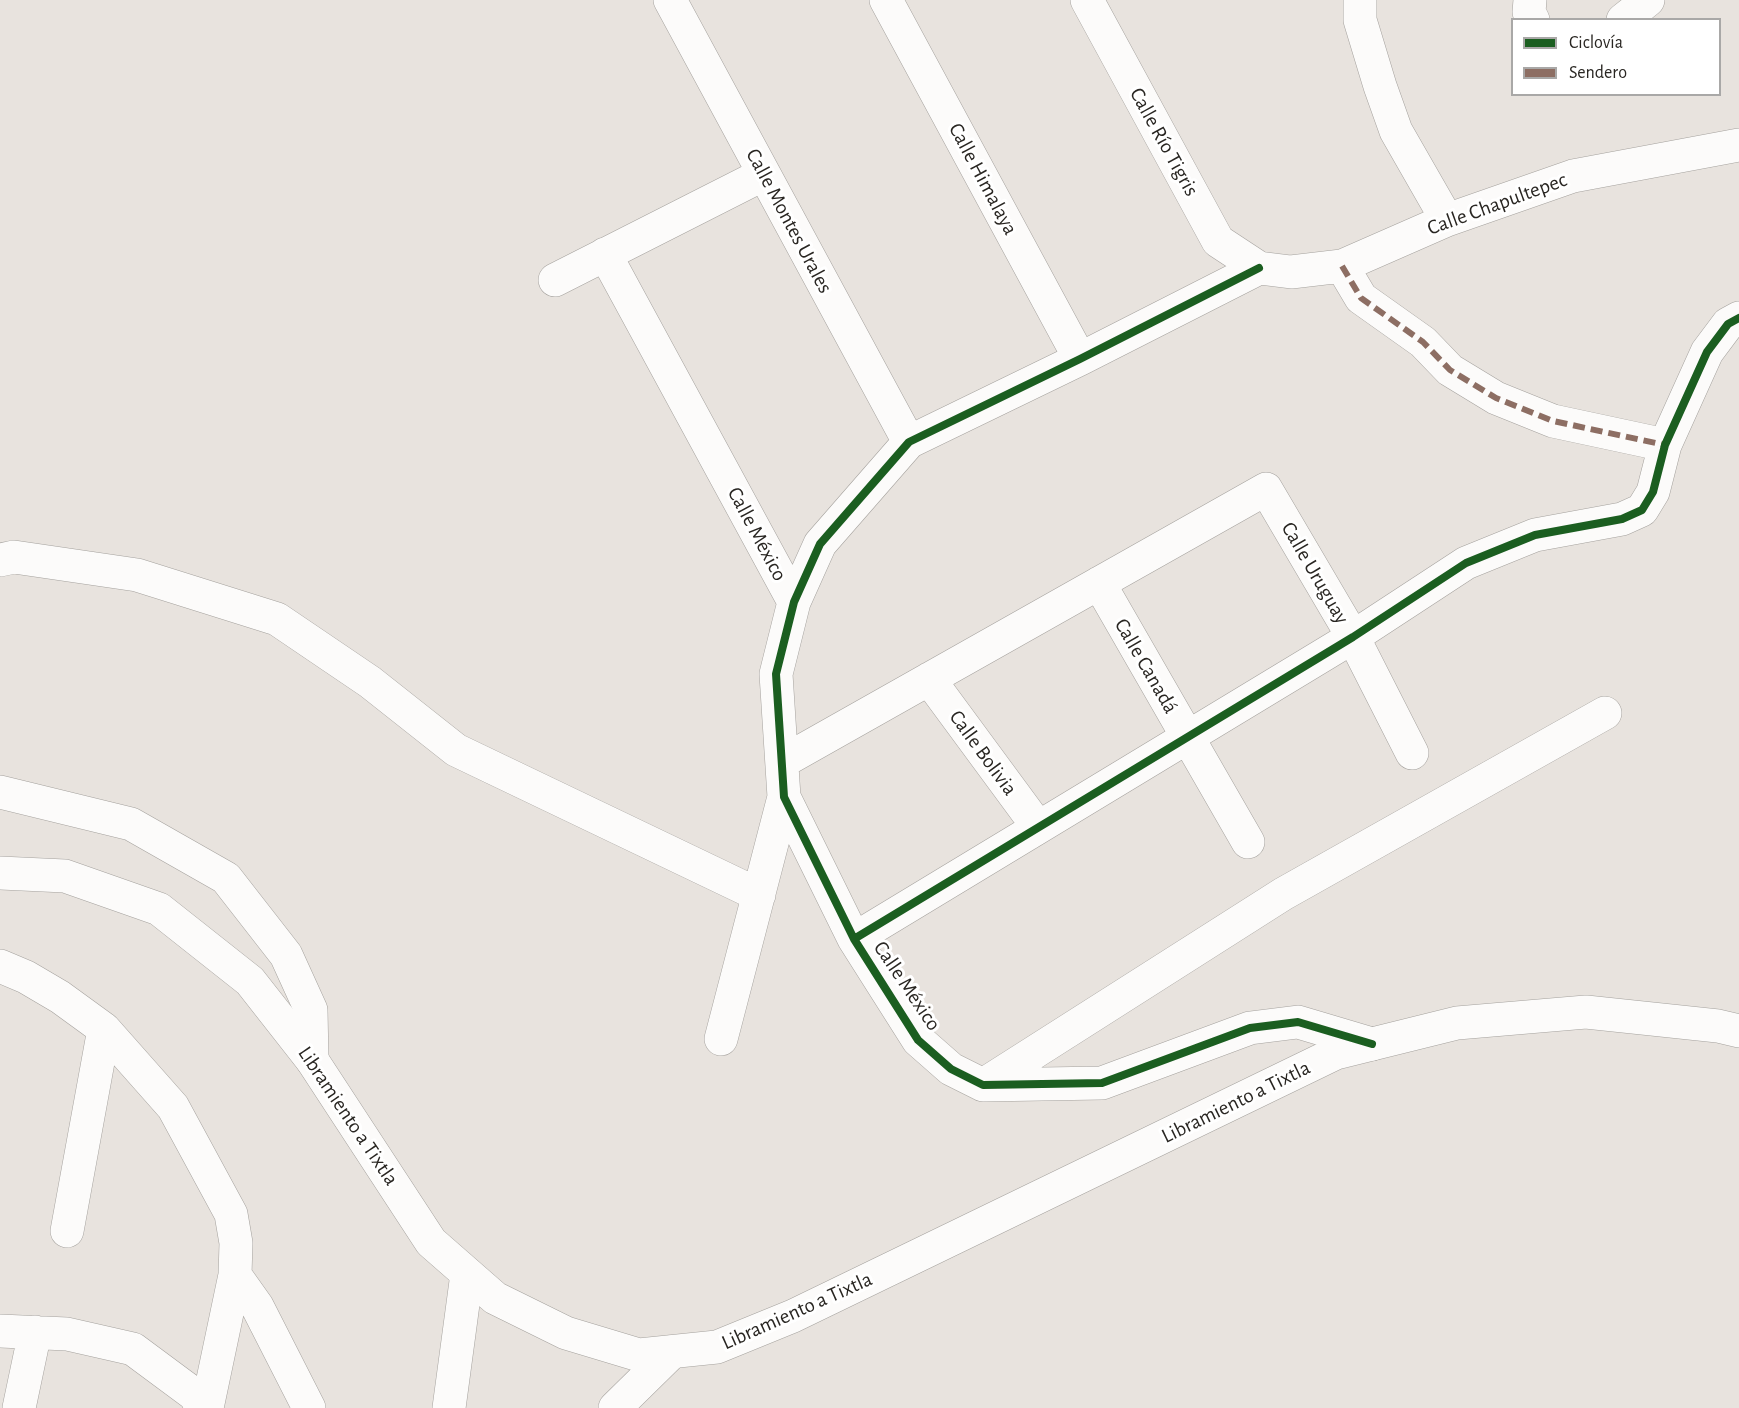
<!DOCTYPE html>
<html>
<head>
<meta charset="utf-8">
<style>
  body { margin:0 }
  #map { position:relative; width:1739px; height:1408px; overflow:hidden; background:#e8e3de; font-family:"Alegreya Sans",sans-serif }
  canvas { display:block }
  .legend { position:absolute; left:1511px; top:18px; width:210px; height:78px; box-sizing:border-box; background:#fff; border:2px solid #a9a8a7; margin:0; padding:8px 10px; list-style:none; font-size:18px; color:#292622 }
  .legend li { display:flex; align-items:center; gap:12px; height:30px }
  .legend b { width:30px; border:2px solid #a9a8a7 }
</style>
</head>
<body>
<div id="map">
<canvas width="1739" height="1408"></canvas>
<ul class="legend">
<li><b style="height:8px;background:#1b5e20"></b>Ciclovía</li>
<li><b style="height:8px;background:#8d6e63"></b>Sendero</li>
</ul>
</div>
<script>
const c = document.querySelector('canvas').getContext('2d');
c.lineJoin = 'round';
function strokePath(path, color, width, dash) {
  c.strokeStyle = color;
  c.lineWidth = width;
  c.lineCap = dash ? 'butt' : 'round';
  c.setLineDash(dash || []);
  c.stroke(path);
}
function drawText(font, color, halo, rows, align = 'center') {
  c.font = font + ' "Alegreya Sans",sans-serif';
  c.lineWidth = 6;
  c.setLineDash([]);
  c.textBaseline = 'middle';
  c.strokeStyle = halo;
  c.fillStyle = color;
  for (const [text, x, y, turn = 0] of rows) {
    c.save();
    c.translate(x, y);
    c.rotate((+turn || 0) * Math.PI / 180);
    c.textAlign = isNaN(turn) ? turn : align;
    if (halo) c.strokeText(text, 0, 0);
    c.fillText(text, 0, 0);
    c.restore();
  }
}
const minor = new Path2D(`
  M670 0 909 442
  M886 0 1080 359
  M1087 0 1218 241 1259 268 1291 272 1342 266 1447 220 1573 176 1739 145
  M1360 0V20L1380 86 1396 131 1447 220
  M1530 0 1529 12 1533 20
  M1623 20 1648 0
  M605 254 794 602
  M1342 266 1361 298 1423 342 1450 370 1496 398 1553 421 1665 445
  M1259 268 1080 359 909 442 820 544 794 602 776 674 784 797 854 939 918 1040 951 1069 983 1085 1102 1083 1250 1028 1298 1022 1372 1044
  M555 280 764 174
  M0 560 14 557 137 575 277 619 370 682 456 750 759 895
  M1099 583 1248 842
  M929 679 1038 827
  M782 762 1266 489 1353 637 1412 753
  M0 792 131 824 226 878 286 955 311 1010 312 1060
  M854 939 1353 637 1466 563 1535 535 1622 519 1642 510 1653 492 1665 445 1707 352 1728 324 1739 318
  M0 966 26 977 60 997 104 1029 173 1107 231 1214 236 1243 235 1275 207 1408
  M721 1039 784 797
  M983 1085 1283 894 1605 713
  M67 1231 104 1029
  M235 1275 257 1306 309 1408
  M0 1331 67 1334 133 1349 195 1395 202 1408
  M19 1408 35 1332
  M449 1408 467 1274
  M615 1408 672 1352`);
const major = new Path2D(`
  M0 873 65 876 159 909 250 981 312 1060 431 1242 495 1298 566 1333 639 1355 717 1347 793 1316 1336 1053 1457 1023 1586 1012 1718 1026 1739 1031`);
const quiet = new Path2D(`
  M1342 266 1361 298 1423 342 1450 370 1496 398 1553 421 1665 445`);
const cycleway = new Path2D(`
  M1259 268 1080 359 909 442 820 544 794 602 776 674 784 797 854 939 918 1040 951 1069 983 1085 1102 1083 1250 1028 1298 1022 1372 1044
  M854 939 1353 637 1466 563 1535 535 1622 519 1642 510 1653 492 1665 445 1707 352 1728 324 1739 318`);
const streetNames = [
  ["Calle Río Tigris",1164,142,61],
  ["Calle Himalaya",983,179,62],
  ["Calle Chapultepec",1497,204,-20],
  ["Calle Montes Urales",789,221,62],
  ["Calle México",757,534,62],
  ["Calle Uruguay",1315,573,60],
  ["Calle Canadá",1146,666,60],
  ["Calle Bolivia",983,753,54],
  ["Calle México",907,986,56],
  ["Libramiento a Tixtla",1236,1102,-26],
  ["Libramiento a Tixtla",348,1116,56],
  ["Libramiento a Tixtla",797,1311,-24]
];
strokePath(minor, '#a4a19d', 34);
strokePath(major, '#a4a19d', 34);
strokePath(minor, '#fcfbfa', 33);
strokePath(major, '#fcfbfa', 33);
strokePath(quiet, '#8d6e63', 6, [12, 6]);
strokePath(cycleway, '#1b5e20', 8);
drawText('21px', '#292622', '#fff', streetNames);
</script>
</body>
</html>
